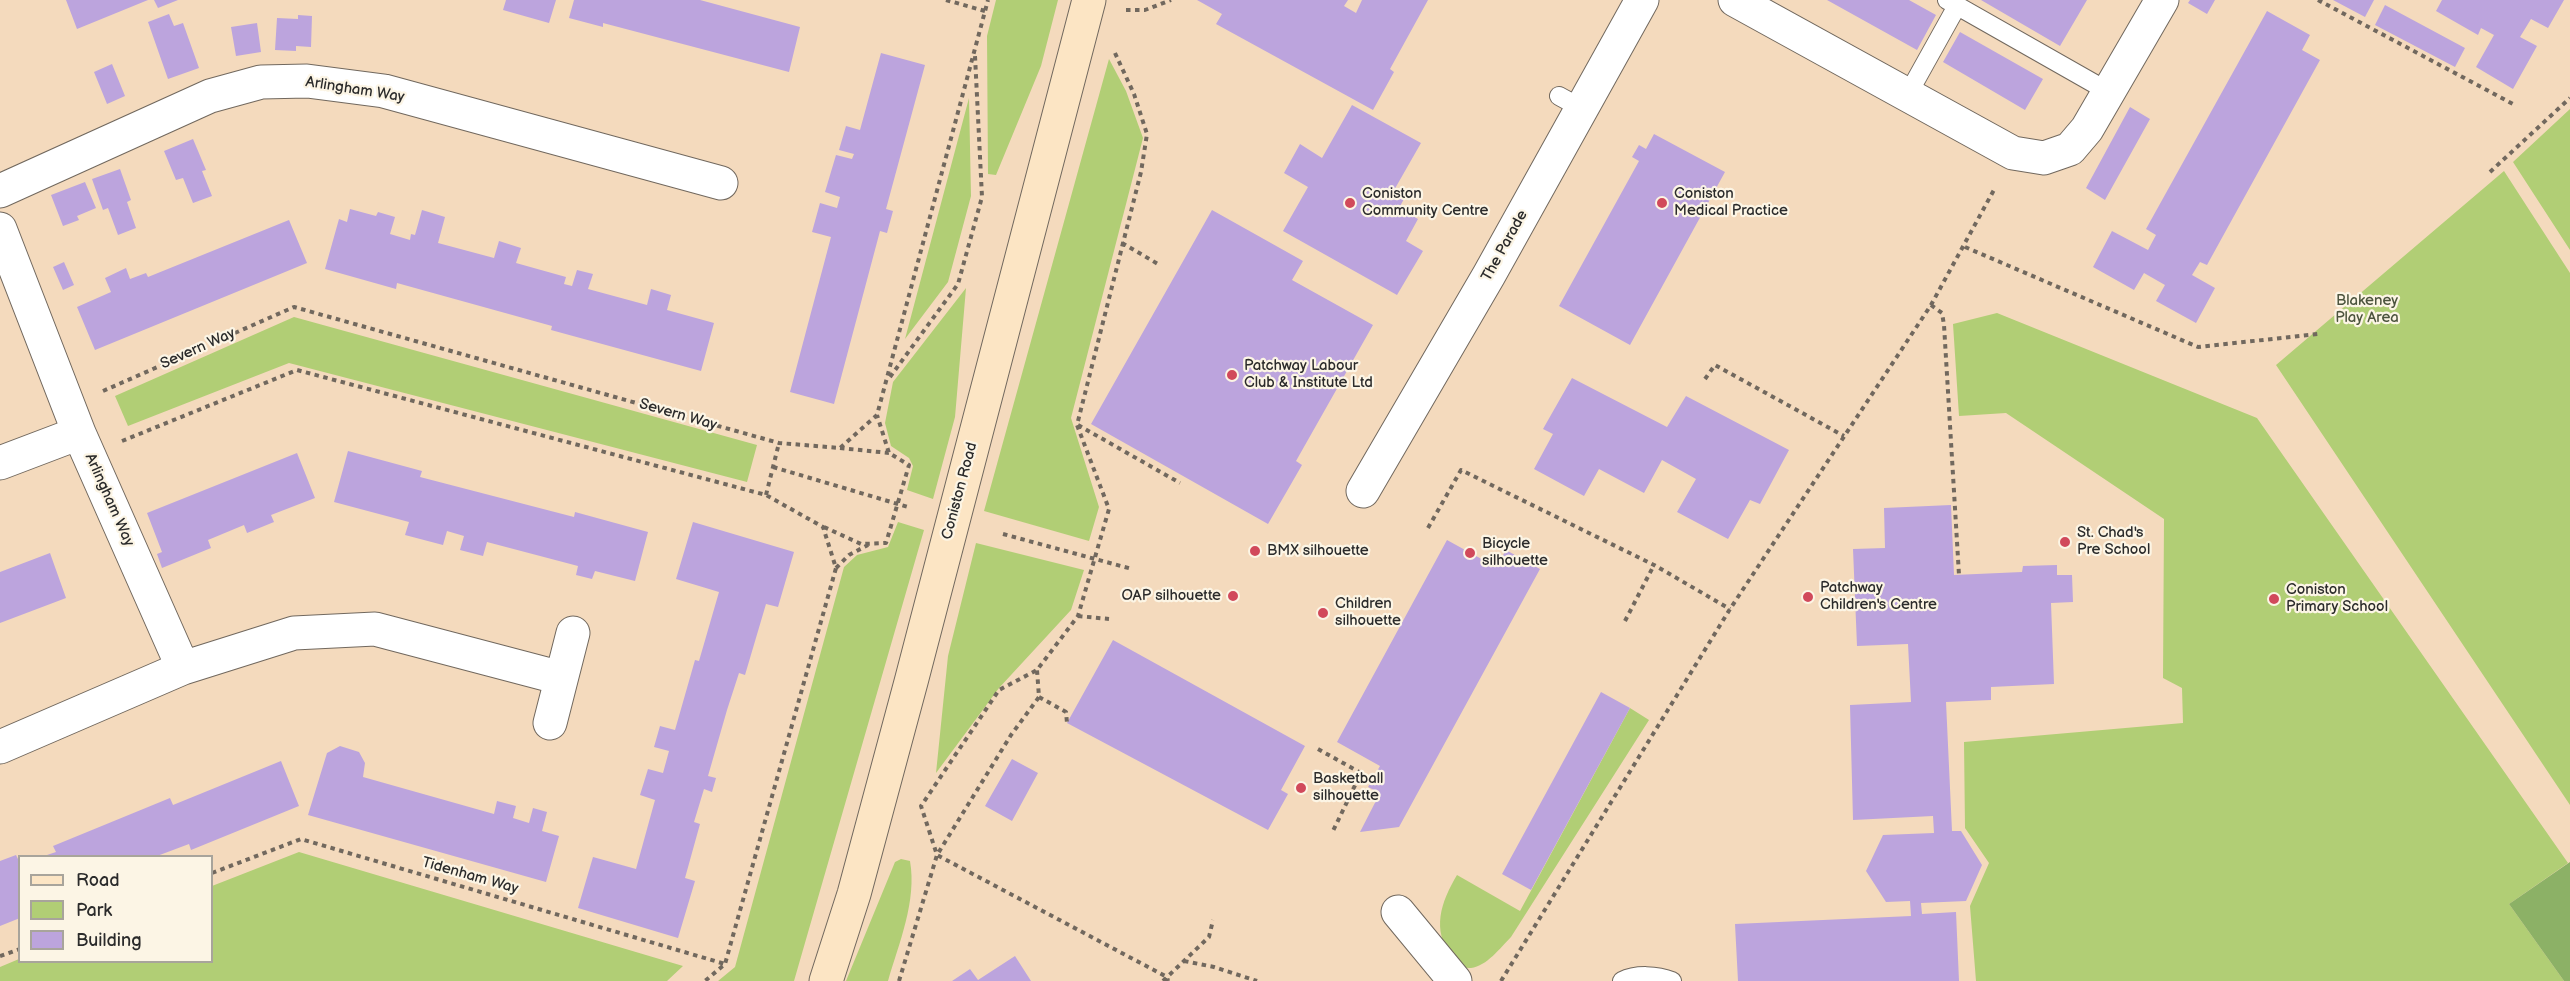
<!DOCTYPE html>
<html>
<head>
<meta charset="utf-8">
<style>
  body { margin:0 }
  #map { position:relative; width:2570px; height:981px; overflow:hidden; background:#f4dabd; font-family:"Balsamiq Sans",sans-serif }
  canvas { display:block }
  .legend { position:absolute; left:18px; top:855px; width:195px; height:108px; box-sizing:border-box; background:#fcf5e5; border:2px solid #a8a49b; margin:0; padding:8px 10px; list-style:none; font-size:18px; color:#2b2b2b }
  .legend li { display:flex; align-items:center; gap:12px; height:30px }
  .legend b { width:30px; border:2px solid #a8a49b }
</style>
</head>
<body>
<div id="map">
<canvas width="2570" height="981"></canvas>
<ul class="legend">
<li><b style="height:8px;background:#fce5c4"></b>Road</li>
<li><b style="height:16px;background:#b1ce75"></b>Park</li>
<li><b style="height:16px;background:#bca4dd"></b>Building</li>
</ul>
</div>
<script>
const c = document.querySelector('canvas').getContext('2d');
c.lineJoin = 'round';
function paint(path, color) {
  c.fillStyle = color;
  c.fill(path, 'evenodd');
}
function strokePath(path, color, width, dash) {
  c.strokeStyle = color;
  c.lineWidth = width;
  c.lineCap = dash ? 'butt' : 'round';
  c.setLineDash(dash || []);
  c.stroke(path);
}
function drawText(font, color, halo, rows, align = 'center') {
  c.font = font + ' "Balsamiq Sans",sans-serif';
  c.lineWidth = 4.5;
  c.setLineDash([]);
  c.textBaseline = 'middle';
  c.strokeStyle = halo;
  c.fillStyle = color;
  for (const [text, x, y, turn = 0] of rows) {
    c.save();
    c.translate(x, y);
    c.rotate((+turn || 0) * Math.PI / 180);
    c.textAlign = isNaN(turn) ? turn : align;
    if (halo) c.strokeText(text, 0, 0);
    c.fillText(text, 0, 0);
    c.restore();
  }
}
const green = new Path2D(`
  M996 0H1058L1041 66 996 175 988 174 987 36Z
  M1109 59 1126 91 1143 138 1071 418 1099 507 1089 541 984 511Z
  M969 98 971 196 948 282 905 339Z
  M2570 109V250L2513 162Z
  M2504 171 2570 273V805L2276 365Z
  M966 288 955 417 933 499 907 490 913 466 909 458 891 446 885 423 893 382Z
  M1997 313 2257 418 2568 863 2509 904 2564 981H1976L1970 906 1989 863 1965 828 1964 742 2183 723 2182 688 2163 678 2164 519 2006 413 1959 416 1953 324Z
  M294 317 757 445 747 482 289 363 128 426 115 396Z
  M898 522 924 530 794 981H718L735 967 844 567 857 555 888 547Z
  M976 543 1084 570 1071 610 999 688 936 773 948 656Z
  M1630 708 1649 720 1511 937C1500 948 1487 966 1471 968 1462 969 1457 963 1452 957 1431 930 1441 902 1457 875L1520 911Z
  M299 852 683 966 667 981H0V967L19 959 212 962V886Z
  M901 859 910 861C917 901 899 943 888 981H846L895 862Z`);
const forest = new Path2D(`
  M2570 862V981H2564L2509 904Z`);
const building = new Path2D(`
  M66 0H148L77 29Z
  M154 0H178L158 8Z
  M506 0H556L549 23 503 10Z
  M574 0H700L800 27 789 72 603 23V27L569 18Z
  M1197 0H1348L1344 6 1356 13 1362 0H1428L1390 69 1394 72 1373 110 1216 24 1222 14Z
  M1827 0H1909L1936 15 1917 50Z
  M1981 0H2087L2060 46Z
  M2190 0H2215L2207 14 2188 3Z
  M2333 0H2374L2365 17Z
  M2442 0H2564L2548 28 2531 19 2520 37 2537 46 2513 89 2476 67 2494 35 2481 28 2478 35 2436 11Z
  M2385 5 2465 48 2455 67 2375 25Z
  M2267 11 2310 35 2302 50 2320 60 2207 265 2200 262 2192 275 2215 288 2196 323 2156 301 2165 285 2144 273 2134 290 2093 267 2112 231 2148 250 2156 235 2146 229Z
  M169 14 174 26 183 23 199 68 168 79 148 22Z
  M298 15 312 16 311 47 296 46V51L275 50 277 18 298 19Z
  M257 23 261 52 236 56 231 27Z
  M1960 32 2043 79 2025 110 1943 62Z
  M881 53 925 65 886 209 893 211 887 233 880 231 834 404 790 392 831 237 812 232 820 203 837 208 840 197 825 192 836 155 852 159 854 154 839 150 846 126 860 130Z
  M112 64 125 96 107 104 94 72Z
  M1352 105 1421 143 1393 192 1404 199 1399 208 1418 219 1406 241 1423 251 1397 295 1283 231 1308 187 1284 173 1300 144 1322 158Z
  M2130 107 2150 119 2105 200 2086 188Z
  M1654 134 1725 172 1630 345 1559 306 1639 161 1632 157 1639 145 1646 149Z
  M193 139 206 170 202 171 212 196 193 203 183 178 176 180 164 151Z
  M120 169 131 200 127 202 136 228 118 235 108 208 103 210 92 179Z
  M85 182 96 208 77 216 79 220 63 226 51 195Z
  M350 209 376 216 378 212 395 217 390 234 410 240 411 234 415 235 422 210 445 217 438 243 494 258 499 241 521 248 516 263 566 277 564 284 572 286 577 270 593 274 588 289 647 305 651 289 671 295 667 310 714 323 701 371 551 330 552 326 397 283 396 289 325 269 339 219 347 222Z
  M1212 210 1303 261 1292 280 1373 325 1296 461 1302 465 1268 524 1091 424Z
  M289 220 307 263 95 350 77 307 111 292 105 278 126 268 130 279 146 273 148 277Z
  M64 262 74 285 63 290 53 267Z
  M1572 378 1667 427 1686 396 1789 450 1760 504 1750 500 1728 539 1677 512 1696 479 1662 460 1644 493 1599 469 1584 496 1534 469 1553 434 1543 429Z
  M348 451 422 471 420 477 574 517 575 512 648 532 635 581 595 571 592 579 576 575 578 566 487 542 483 556 460 550 464 536 447 531 443 545 405 535 409 522 334 502Z
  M297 453 315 498 271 515 274 522 247 533 244 525 208 540 211 548 162 568 157 554 162 552 147 513Z
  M1951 505 1954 575 2022 572 2023 566 2057 565V575H2072L2073 602 2051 603 2054 684 1991 687V700L1946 702 1952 831H1961L1982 865 1966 901 1921 903 1922 914 1956 912 1959 981H1738L1735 924 1911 916 1910 901 1886 902 1866 871 1883 835 1934 833 1933 816 1853 820 1850 705 1911 702 1908 644 1857 646 1853 549 1885 548 1884 508Z
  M693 522 794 552 778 607 766 604 745 675 739 673 727 710 708 776 716 778 712 792 704 789 694 822 700 824 685 878 695 881 678 938 578 908 593 857 636 869 655 800 640 795 648 769 663 773 669 751 654 747 660 726 675 730 695 660 699 661 719 592 676 579Z
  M1447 540 1496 567 1506 550 1540 569 1399 827 1360 832 1380 793 1368 787 1380 766 1337 742Z
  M50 553 66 598 0 623V572Z
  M1113 640 1305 746 1281 790 1288 794 1268 830 1067 723Z
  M1601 692 1630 708 1531 890 1502 874Z
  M340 746 359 752 365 763 363 777 494 814 497 801 516 806 513 818 529 823 533 808 547 812 542 831 559 836 546 882 308 815 327 753Z
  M1012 759 1038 773 1012 821 985 806Z
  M281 761 299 806 191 850 189 844 157 856H44L56 852 53 846 170 798 173 805Z
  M16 855 20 863V918L0 926V861Z
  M1015 956 1031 981H952L970 969 978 980Z`);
const path = new Path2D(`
  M946 0 985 11
  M2318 0 2513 104
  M1126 10H1145L1171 0
  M1115 53 1134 94 1147 134 1141 172 1077 425 1109 509 1078 616 1037 670 999 690 921 806 937 855 1167 977 1168 981
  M2490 172 2570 98
  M1122 243 1158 264
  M1965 247 2198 347 2318 334
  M1931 305 1942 313 1944 325 1959 575
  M890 377 958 284 982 197 975 56
  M1705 379 1715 365 1844 436
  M103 391 294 307 779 443 840 448 877 415 988 0
  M1078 425 1180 483
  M122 441 297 370 766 495 823 527 836 568 725 964 705 981
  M840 448 889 453
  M773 467 908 507
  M766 495 779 443
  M824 527 861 544 886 543 909 465 889 453 877 415
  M1428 528 1461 470 1654 565 1730 609
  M1003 534 1132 569
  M836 568 849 555 868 545
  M1078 616 1109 619
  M1625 621 1654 565
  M1039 697 1066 712 1067 723
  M1318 749 1361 773 1332 833
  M212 873 301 839 725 964
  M0 956 20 949
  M1184 961 1214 967 1257 981
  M899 981 937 855 1011 735 1039 697 1037 670
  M1163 981 1209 937 1213 920
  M1501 981 1730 609 1931 305 1995 188`);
const lane = new Path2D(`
  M1947 0 2109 92
  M1908 94 1957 6
  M1559 96 1581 108
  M1622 981C1636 974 1657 975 1672 981`);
const street = new Path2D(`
  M1735 0 2013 153 2044 158 2070 149 2087 129 2162 0
  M0 191 210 96 261 82 307 81 384 91 721 183
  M0 229 79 433 183 668
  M0 463 79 433
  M1363 491 1489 275 1642 0
  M550 723 573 633
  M0 747 183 668 294 633 375 629 561 678
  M1398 912 1455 981`);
const secondary = new Path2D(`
  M826 981 854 894 911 682 1089 0`);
const markers = [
  [1350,203,6,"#d1495b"],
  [1662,203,6,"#d1495b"],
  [1232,375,6,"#d1495b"],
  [2065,542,6,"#d1495b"],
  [1255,551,6,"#d1495b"],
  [1470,553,6,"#d1495b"],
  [1233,596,6,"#d1495b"],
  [1808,597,6,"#d1495b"],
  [2274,599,6,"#d1495b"],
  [1323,613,6,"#d1495b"],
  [1301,788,6,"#d1495b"]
];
const streetNames = [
  ["Arlingham Way",355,90,9],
  ["The Parade",1505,246,-61],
  ["Severn Way",198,349,-24],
  ["Severn Way",678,415,16],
  ["Coniston Road",960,491,-75],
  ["Arlingham Way",109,500,66],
  ["Tidenham Way",470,876,16]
];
const poiNames = [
  ["Coniston",1362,194],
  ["Community Centre",1362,211],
  ["Coniston",1674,194],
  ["Medical Practice",1674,211],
  ["Patchway Labour",1244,366],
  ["Club & Institute Ltd",1244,383],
  ["St. Chad's",2077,533],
  ["Pre School",2077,550],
  ["Bicycle",1482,544],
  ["silhouette",1482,561],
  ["BMX silhouette",1267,551],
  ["Patchway",1820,588],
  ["Children's Centre",1820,605],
  ["Coniston",2286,590],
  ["Primary School",2286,607],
  ["OAP silhouette",1221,596,"right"],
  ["Children",1335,604],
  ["silhouette",1335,621],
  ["Basketball",1313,779],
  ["silhouette",1313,796]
];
const parkNames = [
  ["Blakeney",2367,301],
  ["Play Area",2367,318]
];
paint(green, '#b1ce75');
paint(forest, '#8cb166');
paint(building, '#bca4dd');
strokePath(lane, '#71685e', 20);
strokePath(street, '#71685e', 35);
strokePath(secondary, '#71685e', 35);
strokePath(path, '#71685e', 4, [4.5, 4.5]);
strokePath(lane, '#fff', 18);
strokePath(street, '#fff', 33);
strokePath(secondary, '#fce5c4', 33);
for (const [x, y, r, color] of markers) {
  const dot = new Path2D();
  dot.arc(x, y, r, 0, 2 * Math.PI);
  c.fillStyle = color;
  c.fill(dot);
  strokePath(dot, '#fcf5e5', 2);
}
drawText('15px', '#2b2b2b', '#fcf5e5', streetNames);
drawText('15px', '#2b2b2b', '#fcf5e5', poiNames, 'left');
drawText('15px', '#4c543e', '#fcf5e5', parkNames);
</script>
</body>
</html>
